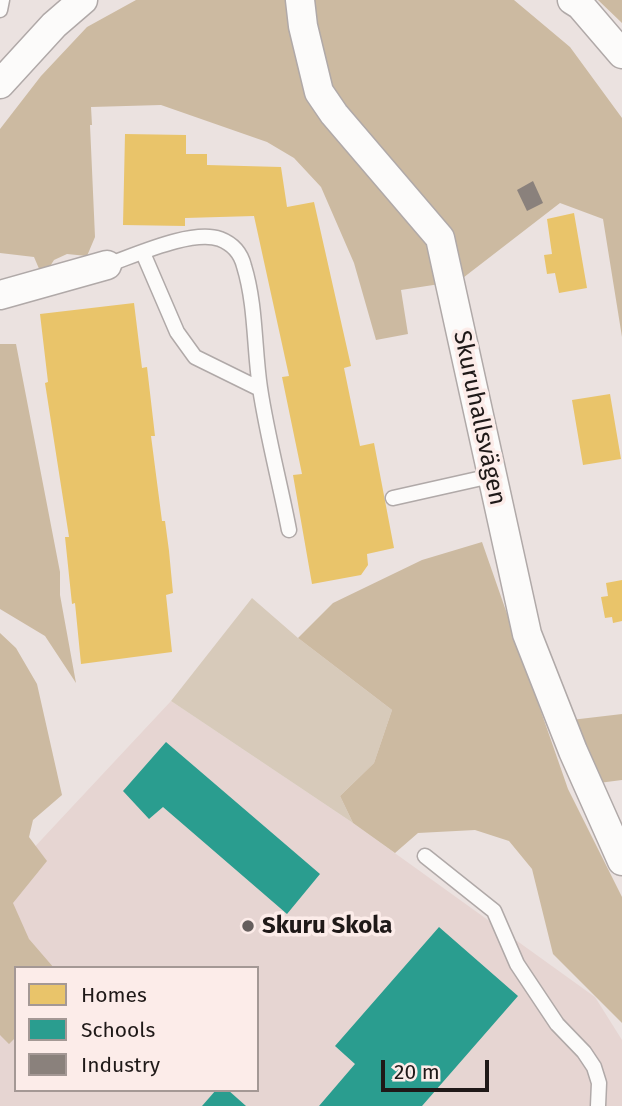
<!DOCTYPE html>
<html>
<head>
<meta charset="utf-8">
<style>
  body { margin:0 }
  #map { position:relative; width:622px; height:1106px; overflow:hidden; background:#ebe2e0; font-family:"Fira Sans",sans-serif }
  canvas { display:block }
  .legend { position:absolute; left:14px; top:966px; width:245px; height:126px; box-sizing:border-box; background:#fcece9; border:2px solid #a49895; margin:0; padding:9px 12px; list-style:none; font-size:21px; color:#1f1918 }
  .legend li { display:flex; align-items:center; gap:14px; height:35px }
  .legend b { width:35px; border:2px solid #a49895 }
  .scale { position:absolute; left:381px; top:1060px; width:108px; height:32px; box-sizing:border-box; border:4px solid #1f1918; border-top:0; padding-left:9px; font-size:21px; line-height:24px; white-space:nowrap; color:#1f1918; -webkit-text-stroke:5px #fcece9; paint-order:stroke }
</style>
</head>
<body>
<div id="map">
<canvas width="622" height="1106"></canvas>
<ul class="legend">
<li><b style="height:19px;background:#e9c46a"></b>Homes</li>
<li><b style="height:19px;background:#2a9d8f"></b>Schools</li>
<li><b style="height:19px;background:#8a817c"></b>Industry</li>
</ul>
<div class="scale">20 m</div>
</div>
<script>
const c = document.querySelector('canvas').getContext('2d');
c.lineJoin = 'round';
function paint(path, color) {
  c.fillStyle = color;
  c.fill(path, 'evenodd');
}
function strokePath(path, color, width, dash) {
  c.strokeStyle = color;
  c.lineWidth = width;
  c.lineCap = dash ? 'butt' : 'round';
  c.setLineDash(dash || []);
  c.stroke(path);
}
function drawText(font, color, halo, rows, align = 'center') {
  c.font = font + ' "Fira Sans",sans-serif';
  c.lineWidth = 7;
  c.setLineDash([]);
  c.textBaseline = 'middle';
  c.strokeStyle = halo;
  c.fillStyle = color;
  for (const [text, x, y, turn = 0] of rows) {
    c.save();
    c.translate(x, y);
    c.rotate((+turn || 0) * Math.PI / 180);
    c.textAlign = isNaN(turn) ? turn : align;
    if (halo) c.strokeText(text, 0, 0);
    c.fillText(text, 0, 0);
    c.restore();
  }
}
const built = new Path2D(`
  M171 701 353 823 595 997 622 1040V1106H0V884ZM16 968H257V1090H16Z`);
const green = new Path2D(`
  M252 598 298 638 392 710 374 763 340 796 353 823 171 701Z`);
const forest = new Path2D(`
  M136 0H514L570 47 622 118V337L603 219 560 203 459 281 401 290 408 334 376 340 354 263 321 187 294 158 267 142 161 105 91 107 92 125H90L95 237 87 256 67 254 54 260 47 271H40L34 257 0 253V129L41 76 87 27Z
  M598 0H622V23Z
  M0 344H16L60 572V595L76 683 45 636 0 609Z
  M482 542 568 789 622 897V1023L553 954 532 869 509 841 475 830 418 833 395 853 353 823 340 796 374 763 392 710 298 638 333 603 422 560Z
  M0 633 16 648 37 684 62 795 33 820 29 837 47 861 13 903 29 939 54 968H16V1037L9 1044 0 1035Z
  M622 714V780L591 784 571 720Z`);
const homes = new Path2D(`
  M125 134 186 135V154H207V165L281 167 287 207 314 202 351 366 344 368 360 446 374 443 394 548 367 554 368 565 361 575 312 584 293 475 302 474 282 377 289 376 254 216 185 218V226L123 225Z
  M574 213 587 288 559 293 555 273 547 274 544 255 552 254 547 219Z
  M134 303 142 368 147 367 155 436H151L162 521H165L169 551 173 593 166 595 172 652 81 664 75 603 72 604 65 537H69L45 383 48 382 40 314Z
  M610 394 621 459 583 465 572 400Z
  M622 580V621L613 623 612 617 605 618 601 597 608 596 606 583Z`);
const schools = new Path2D(`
  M166 742 320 874 287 914 163 807 149 819 123 791Z
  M439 927 518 996 422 1106H319L355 1064 335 1046Z
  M216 1090H228L246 1106H202Z`);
const industry = new Path2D(`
  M533 181 543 203 527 211 517 190Z`);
const lane = new Path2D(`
  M0 10 2 0
  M143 253 177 332 195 357 260 389
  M107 265C136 255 192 229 220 239 233 244 241 254 244 266 256 305 254 348 260 388 267 435 280 483 289 530
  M393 498 491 476
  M425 856 494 911 517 964 557 1024 584 1052 594 1067 599 1083 598 1106`);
const street = new Path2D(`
  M300 0 303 26 319 92 334 114 440 238 527 634 573 751 622 861
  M572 0 580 5 622 54
  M0 84 54 25 83 0
  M0 295 107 265`);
const markers = [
  [248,926,7,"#665f5e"]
];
const streetNames = [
  ["Skuruhallsvägen",479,418,78]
];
const poiNames = [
  ["Skuru Skola",262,926]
];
paint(built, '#e6d5d2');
paint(green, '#d7caba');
paint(forest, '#ccbaa1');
paint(homes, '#e9c46a');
paint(schools, '#2a9d8f');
paint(industry, '#8a817c');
strokePath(lane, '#b0a9a8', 17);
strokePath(street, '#b0a9a8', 31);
strokePath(lane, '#fcfbfa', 14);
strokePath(street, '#fcfbfa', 28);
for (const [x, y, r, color] of markers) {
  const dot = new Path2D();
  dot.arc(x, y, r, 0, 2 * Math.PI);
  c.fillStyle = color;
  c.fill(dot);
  strokePath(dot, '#fcece9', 2.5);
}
drawText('24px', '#1f1918', '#fcece9', streetNames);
drawText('bold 24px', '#1f1918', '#fcece9', poiNames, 'left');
</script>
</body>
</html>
